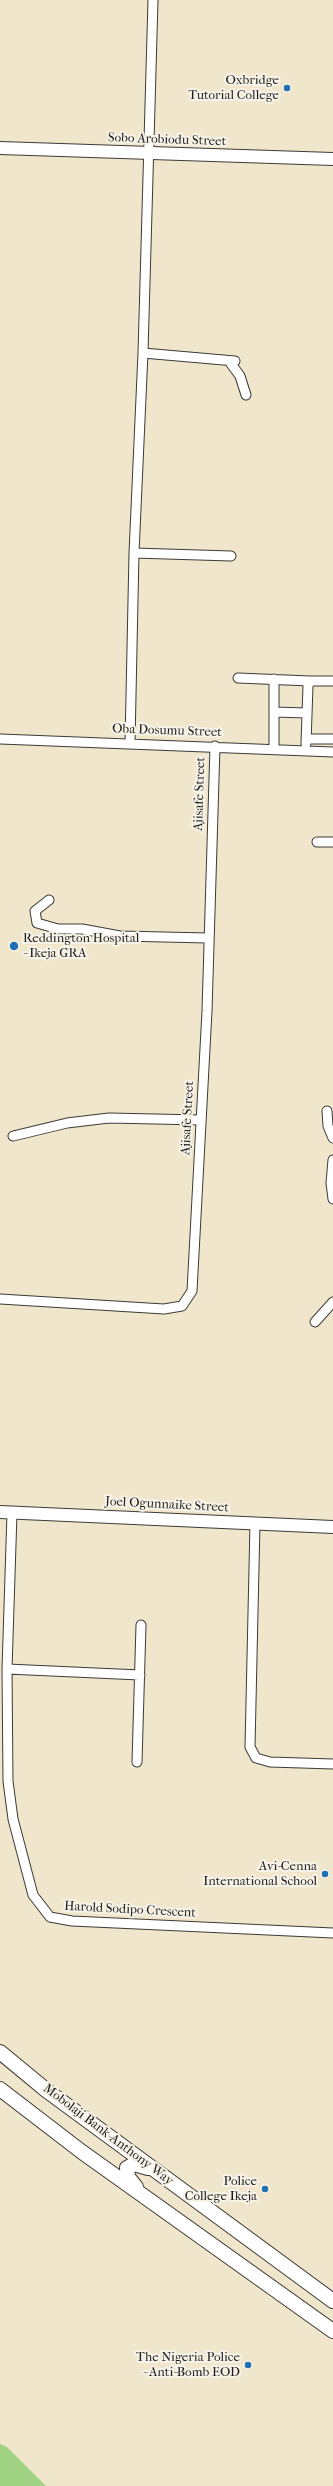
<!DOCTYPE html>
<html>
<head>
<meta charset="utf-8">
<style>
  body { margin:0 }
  canvas { display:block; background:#f0e6cb }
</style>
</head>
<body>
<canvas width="333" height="2486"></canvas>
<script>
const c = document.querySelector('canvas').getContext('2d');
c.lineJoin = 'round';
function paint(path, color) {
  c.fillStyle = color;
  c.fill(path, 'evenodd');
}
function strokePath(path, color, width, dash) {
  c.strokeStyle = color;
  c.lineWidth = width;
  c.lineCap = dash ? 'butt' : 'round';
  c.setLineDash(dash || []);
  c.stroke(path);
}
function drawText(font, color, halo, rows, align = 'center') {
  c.font = font + ' "IM FELL French Canon",serif';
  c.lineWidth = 4;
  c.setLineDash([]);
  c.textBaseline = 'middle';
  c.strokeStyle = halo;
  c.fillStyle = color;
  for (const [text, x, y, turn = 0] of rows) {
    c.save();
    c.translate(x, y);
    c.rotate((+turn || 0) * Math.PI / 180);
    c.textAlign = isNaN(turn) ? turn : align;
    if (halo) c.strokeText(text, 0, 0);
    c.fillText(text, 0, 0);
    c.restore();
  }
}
const green = new Path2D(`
  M0 2444 7 2447 46 2486H0Z`);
const street = new Path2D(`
  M143 353 235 361
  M229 361 240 376 246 395
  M134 553 231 556
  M238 678 310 681
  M274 712 307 713
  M0 739 333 752
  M306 739H333
  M130 743 134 553 143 353 153 0
  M306 744 308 685 311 681H333
  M274 748V679
  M317 842H333
  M49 900 35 911 37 923 58 929H82L120 936 208 938
  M327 1111 328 1126 333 1138
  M13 1136 67 1123 109 1118 201 1120
  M333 1160 331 1183 333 1199
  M0 1299 164 1309 182 1306 192 1291 207 1011 215 746
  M315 1322 333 1302
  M12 1513 7 1669 8 1781 13 1819 33 1895 50 1917 72 1921 333 1933
  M255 1523 250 1747 256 1758 270 1762 333 1764
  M7 1669 140 1675
  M137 1762 141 1625`);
const secondary = new Path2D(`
  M0 148 333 159
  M0 1512 333 1527`);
const primary = new Path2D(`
  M0 2052 46 2090 333 2301
  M0 2089 82 2152 333 2331
  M136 2187 128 2177 127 2168 134 2164 148 2168`);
const markers = [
  [287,88,4,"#1f6fb2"],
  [14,946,5,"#1f6fb2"],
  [325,1874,4,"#1f6fb2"],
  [265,2189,4,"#1f6fb2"],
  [248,2365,4,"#1f6fb2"]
];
const poiNames = [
  ["Oxbridge",279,81],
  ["Tutorial College",279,96],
  ["Reddington Hospital",23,939,"left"],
  ["- Ikeja GRA",23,954,"left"],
  ["Avi-Cenna",317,1867],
  ["International School",317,1882],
  ["Police",257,2182],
  ["College Ikeja",257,2197],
  ["The Nigeria Police",240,2358],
  ["- Anti-Bomb EOD",240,2373]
];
const streetNames = [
  ["Sobo Arobiodu Street",167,140,2],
  ["Oba Dosumu Street",167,731,2],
  ["Ajisafe Street",200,794,-88],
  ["Ajisafe Street",188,1118,-87],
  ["Joel Ogunnaike Street",167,1505,3],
  ["Harold Sodipo Crescent",130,1910,3],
  ["Mobolaji Bank-Anthony Way",108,2135,37]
];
paint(green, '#a0d383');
strokePath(street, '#3c3a36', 11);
strokePath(secondary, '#3c3a36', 14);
strokePath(primary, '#3c3a36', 16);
strokePath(street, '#fff', 9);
strokePath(secondary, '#fff', 12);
strokePath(primary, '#fff', 14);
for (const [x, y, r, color] of markers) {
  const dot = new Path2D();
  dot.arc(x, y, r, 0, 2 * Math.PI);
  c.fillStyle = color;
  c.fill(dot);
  strokePath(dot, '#f7f3e8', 1.5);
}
drawText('13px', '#1c1c1c', '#f7f3e8', poiNames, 'right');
drawText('13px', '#1c1c1c', '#f7f3e8', streetNames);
</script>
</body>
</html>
